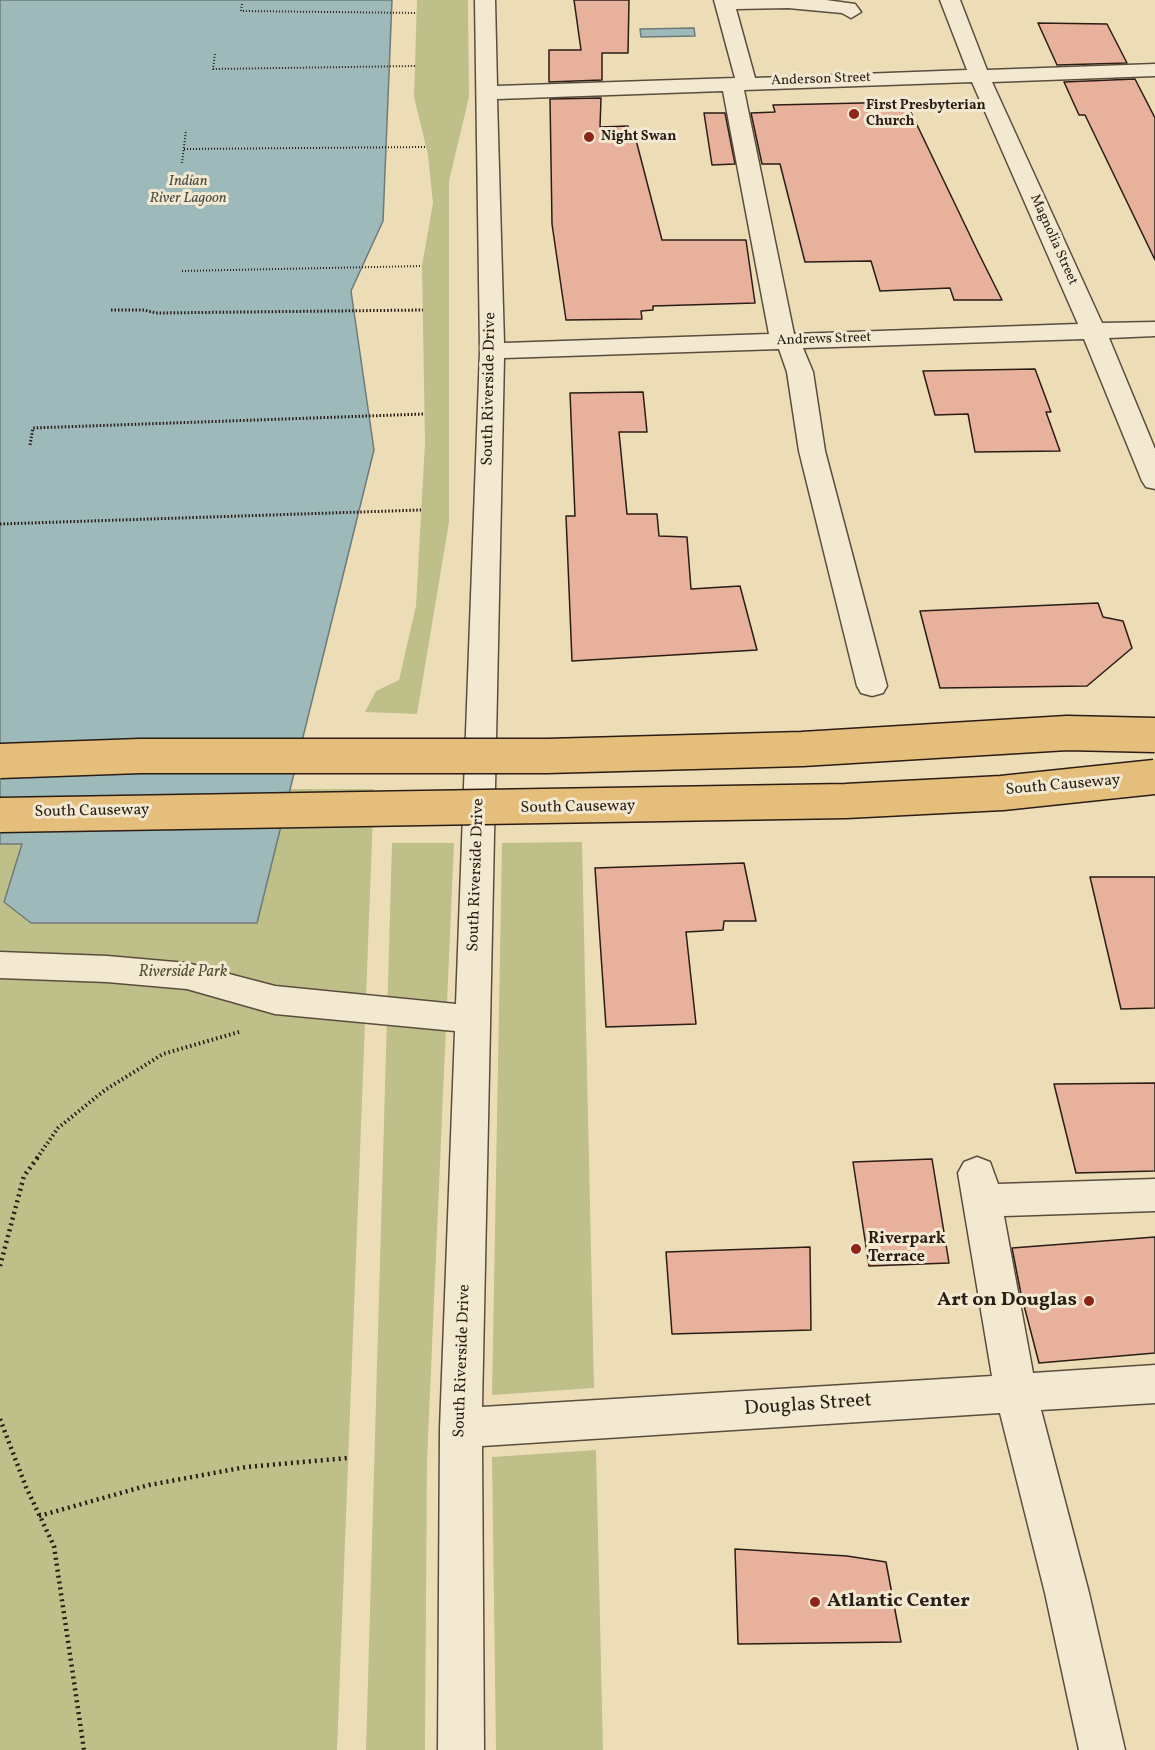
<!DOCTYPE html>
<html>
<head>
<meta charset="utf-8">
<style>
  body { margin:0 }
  canvas { display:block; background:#edddb7 }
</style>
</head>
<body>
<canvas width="1155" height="1750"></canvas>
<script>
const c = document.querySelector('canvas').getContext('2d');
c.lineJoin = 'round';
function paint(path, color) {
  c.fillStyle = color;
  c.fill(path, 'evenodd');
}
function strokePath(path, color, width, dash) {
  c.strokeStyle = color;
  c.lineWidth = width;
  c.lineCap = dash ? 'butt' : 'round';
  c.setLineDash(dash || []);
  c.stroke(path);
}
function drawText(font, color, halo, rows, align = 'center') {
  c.font = font + ' Vollkorn,serif';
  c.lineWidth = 6;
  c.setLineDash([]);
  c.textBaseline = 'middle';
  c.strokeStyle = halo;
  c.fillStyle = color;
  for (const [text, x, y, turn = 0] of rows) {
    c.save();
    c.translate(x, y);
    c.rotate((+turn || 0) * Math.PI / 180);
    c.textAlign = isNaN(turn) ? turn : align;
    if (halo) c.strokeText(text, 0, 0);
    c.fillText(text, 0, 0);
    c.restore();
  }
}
const green = new Path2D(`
  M417 0H468L469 97 449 181V522L417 714 365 712 376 691 399 680 416 606 425 443 422 266 433 203 428 155 414 97Z
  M0 789H374L337 1750H0Z
  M582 842 594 1388 492 1395 502 843Z
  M392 843H454L427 1461 425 1750H366Z
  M596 1450 603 1750H496L492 1457Z`);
const water = new Path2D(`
  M0 0H392L383 221 351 291 374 450 257 923H31L4 902 22 844H0Z
  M694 28 695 36 641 37 640 29Z`);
const building = new Path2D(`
  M574 0H629L628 53H602V80L549 82V50H581Z
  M1038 23 1107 24 1127 63 1057 65Z
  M1135 79 1155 118V260L1085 115H1079L1064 82Z
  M601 98 600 127 628 126 629 140H636L662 240H746L755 303 653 306V310L641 311 642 319 566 320 552 224 550 99Z
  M906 102 978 252 1002 300H954L950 288 880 291 871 261 805 262 780 164H762L751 113 775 112 773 105Z
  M704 113H725L735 164 712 165Z
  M1035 369 1051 412H1046L1060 451 975 452 968 414 935 415 923 371Z
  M643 392 647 432H619L627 514H657L659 536 687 537 691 589 740 586 757 650 572 661 566 516H575L570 393Z
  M1098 603 1103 617 1123 621 1132 648 1087 686 940 688 920 611Z
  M744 863 756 921H724L723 930 686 932 696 1024 606 1027 595 868Z
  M1090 877H1155V1008L1121 1009Z
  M1155 1083V1171L1076 1173 1054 1084Z
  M932 1159 949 1263 869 1266 853 1162Z
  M1155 1237V1353L1039 1363 1021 1294 1012 1248Z
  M810 1247 811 1330 672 1334 666 1252Z
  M735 1549 847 1556 886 1562 901 1642 738 1644Z`);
const pathFar3 = new Path2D(`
  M242 4 241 11 417 13
  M215 54 213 69 415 66
  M184 149 426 147
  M182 163 186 130
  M182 271 422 266`);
const pathFar2 = new Path2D(`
  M111 310H144L156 313 423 310
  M30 445 33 428 424 414
  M0 524 421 510`);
const pathFar1 = new Path2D(`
  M37 1158 58 1128 105 1090 163 1054 239 1032`);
const path = new Path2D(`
  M0 1266 24 1176 38 1157
  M0 1419 26 1487 54 1546 84 1750
  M39 1516 149 1485 246 1467 348 1458`);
const minor = new Path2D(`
  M475 0H495L497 86 735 78 714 0H826L855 4 861 12 851 18 842 13 788 8 736 9 755 78 967 70 940 0H960L987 70 1155 64V76L992 82 1102 323 1155 322V336L1109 338 1155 449V489L1146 487 1142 481 1084 339 803 348 813 372 825 451 887 686 883 693 872 696 861 693 857 686 799 451 787 372 779 349 504 358 482 1407 992 1376 958 1173 964 1162 977 1157 990 1162 998 1184 1155 1179V1211L1004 1216 1033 1373 1155 1365V1403L1041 1410 1089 1593 1125 1750H1079L1045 1593 1000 1413 482 1446 484 1750H438L440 1428 455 1031 275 1014 187 989 107 982 0 978V952L107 956 187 963 275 986 456 1004 480 351ZM972 82 1078 324 794 334 744 90ZM723 91 769 334 504 343 497 99Z`);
const majorBridge = new Path2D(`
  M0 761 140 756H547L802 749 1067 733 1155 735
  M0 815 846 801 1002 793 1155 777`);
const markers = [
  [854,114,6,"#8f2418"],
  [589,137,6,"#8f2418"],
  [856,1249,6,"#8f2418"],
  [1089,1301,6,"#8f2418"],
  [815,1602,6,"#8f2418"]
];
const farStreetnames = [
  ["Anderson Street",821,80,-2],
  ["Magnolia Street",1053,240,66],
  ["Andrews Street",824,340,-2]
];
const farPoinames = [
  ["First Presbyterian",866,106],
  ["Church",866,122],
  ["Night Swan",601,137]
];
const farWaternames = [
  ["Indian",188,182],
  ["River Lagoon",188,199]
];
const streetNames = [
  ["South Riverside Drive",490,389,-89],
  ["South Causeway",1063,786,-5],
  ["South Causeway",578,808,-1],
  ["South Causeway",92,812,-1],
  ["South Riverside Drive",477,875,-88],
  ["South Riverside Drive",463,1361,-88]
];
const parkNames = [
  ["Riverside Park",183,973]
];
const poiNames = [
  ["Riverpark",868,1240],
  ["Terrace",868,1258]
];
const nearPoinames = [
  ["Art on Douglas",1077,1301],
  ["Atlantic Center",827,1602,"left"]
];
const nearStreetnames = [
  ["Douglas Street",808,1406,-4]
];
paint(green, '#bfbf8a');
paint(water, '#9eb9b9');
strokePath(water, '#6f7b78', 1.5);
paint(building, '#e7b19c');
strokePath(building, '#291d16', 1.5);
strokePath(minor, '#5a4d3e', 3);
strokePath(pathFar3, '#291d16', 2, [1, 2]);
strokePath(pathFar2, '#291d16', 3, [1.5, 2]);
strokePath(pathFar1, '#291d16', 4, [1.5, 3]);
strokePath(path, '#291d16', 4.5, [2, 4]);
paint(minor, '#f3e9d0');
strokePath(majorBridge, '#291d16', 37, []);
strokePath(majorBridge, '#e6be7c', 34);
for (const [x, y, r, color] of markers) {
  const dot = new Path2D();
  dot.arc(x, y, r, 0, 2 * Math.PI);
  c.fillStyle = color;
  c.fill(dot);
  strokePath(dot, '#f3e9d0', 2);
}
drawText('14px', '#291d16', '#f3e9d0', farStreetnames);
drawText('bold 14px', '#291d16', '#f3e9d0', farPoinames, 'left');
drawText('italic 15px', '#4c4c47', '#f3e9d0', farWaternames);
drawText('16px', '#291d16', '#f3e9d0', streetNames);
drawText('italic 16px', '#564e39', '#f3e9d0', parkNames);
drawText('bold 16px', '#291d16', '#f3e9d0', poiNames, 'left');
drawText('bold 20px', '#291d16', '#f3e9d0', nearPoinames, 'right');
drawText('20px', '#291d16', '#f3e9d0', nearStreetnames);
</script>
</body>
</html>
